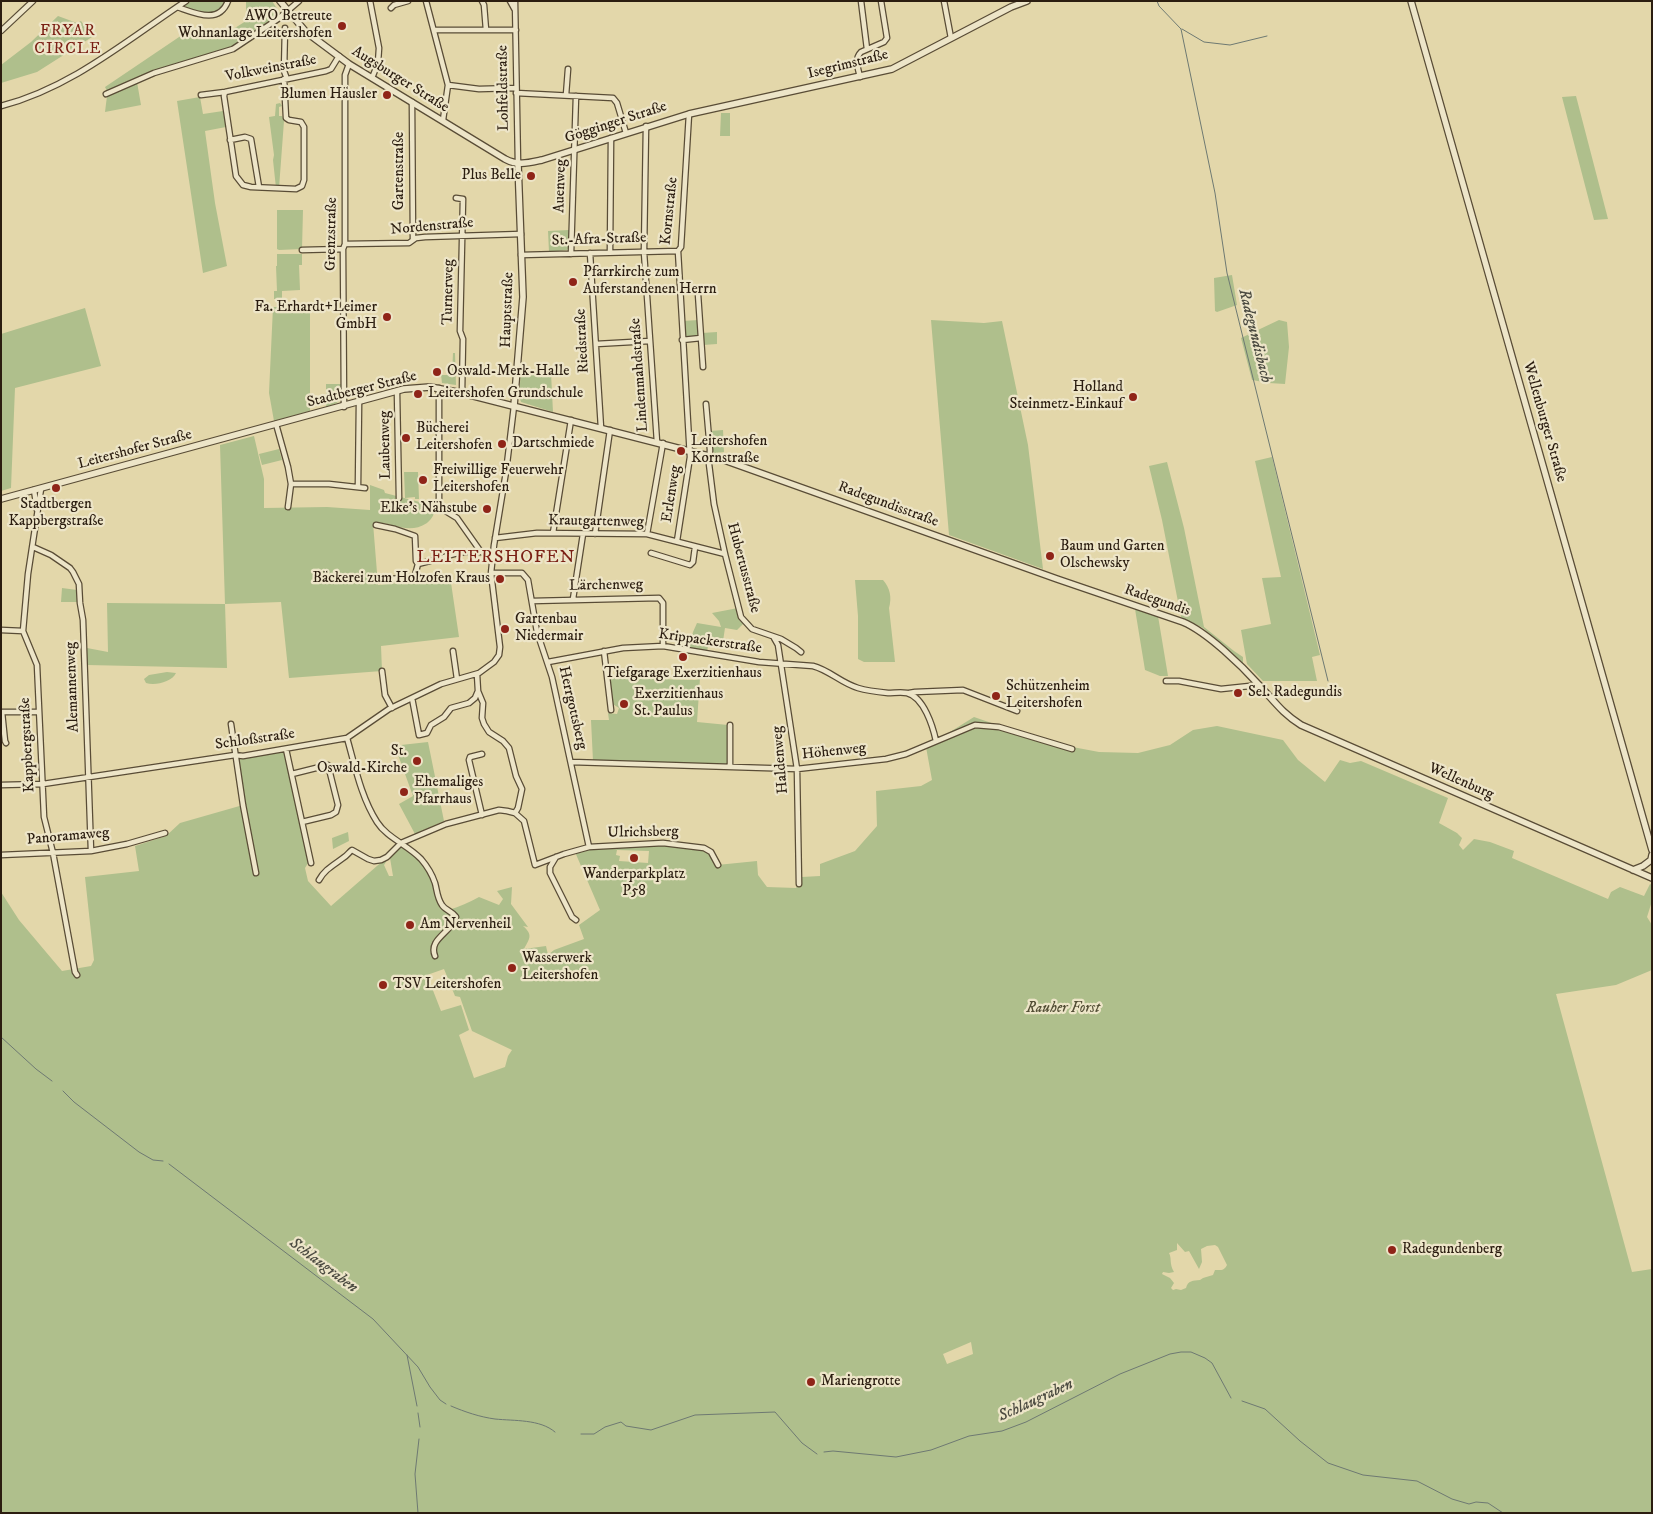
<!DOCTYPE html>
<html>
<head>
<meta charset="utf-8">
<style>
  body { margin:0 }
  #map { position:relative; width:1653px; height:1514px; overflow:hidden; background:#e3d7aa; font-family:"IM FELL DW Pica",serif }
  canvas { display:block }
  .frame { position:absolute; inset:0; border:2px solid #2b1d10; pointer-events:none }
</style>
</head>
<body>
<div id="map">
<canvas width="1653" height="1514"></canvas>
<div class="frame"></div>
</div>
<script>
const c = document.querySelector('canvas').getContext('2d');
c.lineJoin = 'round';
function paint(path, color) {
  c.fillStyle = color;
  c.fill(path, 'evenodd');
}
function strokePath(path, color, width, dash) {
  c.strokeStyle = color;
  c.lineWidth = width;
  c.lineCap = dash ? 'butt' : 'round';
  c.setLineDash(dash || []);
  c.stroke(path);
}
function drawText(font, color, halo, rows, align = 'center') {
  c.font = font + ' "IM FELL DW Pica",serif';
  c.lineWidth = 4.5;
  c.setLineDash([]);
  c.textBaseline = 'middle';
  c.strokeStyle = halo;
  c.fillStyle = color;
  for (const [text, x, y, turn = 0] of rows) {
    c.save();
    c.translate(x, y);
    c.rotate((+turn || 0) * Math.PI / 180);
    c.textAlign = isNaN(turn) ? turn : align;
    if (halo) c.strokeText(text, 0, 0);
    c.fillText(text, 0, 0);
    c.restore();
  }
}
const green = new Path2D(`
  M191 1H225C218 20 201 12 186 7L185 5Z
  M246 1H272L280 13 232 47 170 67 156 70 109 90 107 91 105 87 185 33 219 38 246 21Z
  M58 16 77 23 81 21 92 37 37 72 1 83V65L31 42Z
  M137 82 141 105 105 112 107 96Z
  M1576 96 1608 219 1594 220 1562 97Z
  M200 97 203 114 223 111 226 127 205 131 215 203 227 266 203 273 177 101Z
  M276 104 280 103 282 106 279 107V116H282L284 121 279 188H276L273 160 274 155 269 117 275 116Z
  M721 113H730V136H720Z
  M277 210H303L302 249 279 250 277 249Z
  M569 230V247L567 250 549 252 548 231Z
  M277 254H302V265H299L300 290 282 291V299H274V291H277L276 266H279H277Z
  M1232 275 1237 305 1217 312 1215 311 1214 278Z
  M273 307H310V411L274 421 269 393Z
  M85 308 101 366 15 388 11 488 1 491V334Z
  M699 320 700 337 683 338 682 321Z
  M931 320 984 323 1002 321 1028 445 1043 569 949 535Z
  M1279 320 1287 322 1289 347 1285 384 1269 383 1252 380 1241 338Z
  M717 332V344L703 345 702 333Z
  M453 353H455L456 385 442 383 441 375H452Z
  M521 371 551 373 553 412 521 402 519 396Z
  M326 384H341C341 400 343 402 326 407Z
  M723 430 724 452 715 453 711 451 710 431Z
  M254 436 264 479V508L327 507 370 510V485L384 490 385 493 435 506C435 513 433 518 427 523 407 536 393 521 373 523L378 585 418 581 450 576 459 637 381 646 382 671 289 678 281 602 225 604 227 668 87 665V648L108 652 107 603 225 604 220 445Z
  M279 449 282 460 262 465 259 454Z
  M1272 457 1320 655 1312 657 1317 681H1263L1247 664 1241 630 1271 624 1262 578 1281 577 1255 461Z
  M1167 462 1184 528 1204 627 1234 651 1243 657V663L1203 628 1181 617 1162 520 1149 466Z
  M404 472H418L419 499H415V497L405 498Z
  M855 580H883C890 588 892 597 889 608L895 662H864L858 659V616Z
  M62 588 77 590V602H61Z
  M738 608 744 623 737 630 725 628 723 641 709 639 707 652 689 649 693 632 697 623 721 627 719 621 712 613Z
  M1135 609 1158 616 1168 676H1160L1145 670Z
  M167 672 176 673C172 682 155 686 146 683L144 679 149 675Z
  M613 678 696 680 700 678 697 722 728 725 727 765 593 761 591 720H609L608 713 617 714 619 708 611 703 608 679Z
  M974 717 1006 728 1062 745 1099 752 1138 753 1170 745 1193 730 1217 726 1283 740 1298 760 1325 782 1340 760 1350 763 1361 761 1448 798 1439 823 1457 833 1462 838 1459 845 1463 850 1474 839 1490 842 1514 851 1512 858 1608 899 1611 892 1620 887 1644 896 1650 884 1652 885V901L1647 917 1652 925V970L1616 985 1556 994 1632 1272 1652 1269V1513H1V892L19 920 62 971 91 966 94 960 85 877 139 871 135 846 166 836 180 823 243 805 235 755 286 749 310 860 305 868 308 881 331 906 385 859 386 862 384 865 389 876H393L390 858 387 857 401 843C412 850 425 862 431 875 439 890 435 895 448 910 459 907 470 902 479 897L499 905 503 899 497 891 512 887 511 904 528 927 523 926C533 935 530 938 524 949L546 946 548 955 554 950 584 939 579 925 600 910 575 852 589 849 662 845 704 850 709 853 717 865 757 861 758 875 767 887 796 888 802 877 820 876V864L855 851 877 826 876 791 921 786 932 780 926 747ZM617 850 649 851 648 863 619 861 620 856 616 855ZM444 969 455 996 460 997 472 1031 512 1050 508 1056 505 1067 474 1078 459 1035 469 1030 461 1005 441 1011 427 975ZM1177 1243 1185 1252 1189 1251 1199 1269 1202 1262 1201 1249 1207 1246 1215 1245 1218 1247 1227 1265C1224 1271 1221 1270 1215 1270L1213 1275 1203 1278 1200 1280C1193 1281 1188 1280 1186 1288L1181 1290 1176 1289 1173 1290 1171 1288 1174 1283 1170 1278 1162 1274 1163 1272 1169 1273 1174 1272C1169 1264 1172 1258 1169 1253L1177 1250ZM971 1342 973 1354 947 1364 943 1354Z
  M428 742 444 821 415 834 399 804 413 796 397 752 402 750 401 745Z
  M348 832 349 841 333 849 332 838Z`);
const stream = new Path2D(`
  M1157 1 1159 6 1181 29 1215 193 1227 273 1328 681
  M1182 29 1204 42 1230 45 1267 36
  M1 1037 36 1069 52 1081
  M63 1091 74 1102 139 1152 153 1160 163 1161
  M169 1164 373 1319 418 1367 430 1387 440 1400 446 1404
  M407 1355 417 1406
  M1242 1401 1265 1409 1300 1441 1328 1463 1363 1475 1417 1481 1452 1499 1469 1504 1476 1502 1488 1503 1503 1513
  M451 1406C465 1412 480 1417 495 1419 514 1421 540 1419 555 1432
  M418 1413 420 1427
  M581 1434H594L605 1427 621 1422 626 1426 651 1430 695 1415 775 1412 802 1443 817 1454
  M824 1452 833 1451 896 1457 931 1450 969 1436 1002 1431 1026 1422 1120 1374 1170 1354 1181 1352H1191L1205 1358 1212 1363 1231 1398
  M418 1513 415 1474 419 1439`);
const minor = new Path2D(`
  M370 1 379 48 378 63 372 78
  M426 1 448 85 443 120
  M482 1 484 5 486 30
  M510 1 515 10
  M515 1 518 164
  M861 1 867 49
  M944 1 951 38
  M177 7C195 13 219 25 228 1
  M391 8 394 5 408 1
  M285 28 284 71 287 79
  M434 30H516
  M1 31 33 1
  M860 77C858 68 854 59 861 52L884 42 887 38 881 1
  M448 85 479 89 516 88
  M225 92 224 96 236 176 243 185 251 187 296 189 302 186 304 180V127L301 122 289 120 286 118 284 79
  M516 93 613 98 617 103 626 133
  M106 94 154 73 233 49 278 19 299 1
  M201 95 225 92 326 71 331 69 339 56
  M566 95 568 69
  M412 102 413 240
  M1 106C71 88 127 40 186 1
  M646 126 644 252 657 442
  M230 140 245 137 251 139 259 187
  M456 198 463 199 460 331 463 339 462 393
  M345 244 409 243 416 238 425 237 521 234
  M302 250 343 249
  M610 252 611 138
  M590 253 601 428
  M571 254 576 96
  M521 255 678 251
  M698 294 703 367
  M682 340 701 338
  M596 344 650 341
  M439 388V507L457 518 481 552 493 555
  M397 392 399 498
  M706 404 710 450 709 464 714 504 725 554 741 617 752 629 781 639 796 648 801 652
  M344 407 343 249 345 244V75L349 64
  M276 424 288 467 291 484 288 507
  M291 484H329L365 488
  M358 486 359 403
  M41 489 28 574 23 631 37 665 44 817 53 853 75 972 77 975
  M34 490 37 510
  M376 525 395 529 415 536 416 561 418 564
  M553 533 571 420
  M595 534 610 430
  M647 534 663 443
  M495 538 537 533 647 534 725 554
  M677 541 690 457 678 251 681 247 689 114
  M33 547 51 555 70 568 73 572 79 584 80 603 83 620 91 851
  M651 553 690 565 693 562 695 547
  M491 573H522L528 580 537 632 552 677 589 847
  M380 580 412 577 415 575 418 564C439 560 460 549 481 552
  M573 599 583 534
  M532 601 659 598 663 603V646
  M1 630 23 631
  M774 638 778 645 797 769 799 884
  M453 651 457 679
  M604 651 611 710
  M548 662 623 648 663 646 759 662 813 666C829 670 841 683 858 688 868 691 878 692 888 693 894 693 901 692 907 693 924 697 933 727 936 741
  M382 671 385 695 392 708
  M1166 681H1179L1221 689 1259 685
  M478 691 483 703 482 718 484 724 489 732 503 741 509 748 516 776 522 789 518 808 515 813
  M909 693 915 692 963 690 1017 711
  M412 698 419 735 427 733 431 725 444 717 451 708 469 703 475 698 478 691 477 674
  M1 712H39
  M2 712 5 741 6 743
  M231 724 243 805 256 873
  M347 738C355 766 361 797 377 822 387 838 408 845 421 859 427 866 432 874 435 883 437 890 437 898 442 905 445 910 452 911 456 917 451 933 428 939 435 956
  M286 749 311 863
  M482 754 470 757 469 760 482 815
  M571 762 797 769 886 759 906 754 975 725 999 727 1072 749
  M730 767V725
  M292 774 328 765 338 805 336 812 331 815 302 822
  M1 785 43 784 235 755 243 756 347 738 389 709 441 684 479 673 494 662 499 655 500 647 491 573 494 545 506 472 514 406
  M1 855 91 851 127 844 165 833
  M556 857 550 867V873L572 917 576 920
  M319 880C325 869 334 865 343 858 347 856 349 852 352 850L368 859 374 861 381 860 387 857 401 843 446 824 499 810 507 811 515 813 524 821 535 865 564 854 589 847 663 843 704 848 711 852 718 865`);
const tertiary = new Path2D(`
  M280 1 306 32 349 64 505 159C518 166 528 163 542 160L689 114 892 69 1011 7 1027 1
  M1411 1 1652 850
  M514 406 523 297 518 164
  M1 499 404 389 430 387 462 393 724 460 1057 579 1183 622C1207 632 1242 666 1260 686 1275 702 1282 713 1301 725L1652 878
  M1633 870 1643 866 1651 860 1652 855`);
const markers = [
  [342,26,5,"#8f2418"],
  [387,95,5,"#8f2418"],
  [531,176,5,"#8f2418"],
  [573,282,5,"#8f2418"],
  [387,317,5,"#8f2418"],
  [437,372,5,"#8f2418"],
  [418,394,5,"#8f2418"],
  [1133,397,5,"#8f2418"],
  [406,438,5,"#8f2418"],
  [502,444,5,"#8f2418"],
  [681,451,5,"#8f2418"],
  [423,480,5,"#8f2418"],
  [56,488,5,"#8f2418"],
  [487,509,5,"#8f2418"],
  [1050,556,5,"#8f2418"],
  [500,579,5,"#8f2418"],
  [505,629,5,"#8f2418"],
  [683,657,5,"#8f2418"],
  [1238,693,5,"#8f2418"],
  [996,696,5,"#8f2418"],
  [624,704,5,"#8f2418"],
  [417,761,5,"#8f2418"],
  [404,792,5,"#8f2418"],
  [634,858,5,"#8f2418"],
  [410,925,5,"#8f2418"],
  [512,968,5,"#8f2418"],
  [383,985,5,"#8f2418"],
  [1392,1250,5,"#8f2418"],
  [811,1382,5,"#8f2418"]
];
const poiNames = [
  ["AWO Betreute",332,17,"right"],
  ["Wohnanlage Leitershofen",332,34,"right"],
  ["Blumen Häusler",377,95,"right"],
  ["Plus Belle",521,176,"right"],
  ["Pfarrkirche zum",583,273],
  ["Auferstandenen Herrn",583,290],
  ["Fa. Erhardt+Leimer",377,308,"right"],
  ["GmbH",377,325,"right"],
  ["Oswald-Merk-Halle",447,372],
  ["Holland",1123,388,"right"],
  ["Steinmetz-Einkauf",1123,405,"right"],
  ["Leitershofen Grundschule",428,394],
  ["Bücherei",416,429],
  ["Leitershofen",416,446],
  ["Leitershofen",691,442],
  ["Kornstraße",691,459],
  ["Dartschmiede",512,444],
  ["Freiwillige Feuerwehr",433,471],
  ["Leitershofen",433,488],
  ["Stadtbergen",56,505,"center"],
  ["Kappbergstraße",56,522,"center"],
  ["Elke's Nähstube",477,509,"right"],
  ["Baum und Garten",1060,547],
  ["Olschewsky",1060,564],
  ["Bäckerei zum Holzofen Kraus",490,579,"right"],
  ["Gartenbau",515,620],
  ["Niedermair",515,637],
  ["Tiefgarage Exerzitienhaus",683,674,"center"],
  ["Schützenheim",1006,687],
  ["Leitershofen",1006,704],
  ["Sel. Radegundis",1248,693],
  ["Exerzitienhaus",634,695],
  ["St. Paulus",634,712],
  ["St.",407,752,"right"],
  ["Oswald-Kirche",407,769,"right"],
  ["Ehemaliges",414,783],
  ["Pfarrhaus",414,800],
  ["Wanderparkplatz",634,875,"center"],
  ["P58",634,892,"center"],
  ["Am Nervenheil",420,925],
  ["Wasserwerk",522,959],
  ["Leitershofen",522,976],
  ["TSV Leitershofen",393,985],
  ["Radegundenberg",1402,1250],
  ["Mariengrotte",821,1382]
];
const streetNames = [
  ["Isegrimstraße",848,65,-14],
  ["Volkweinstraße",271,69,-11],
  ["Augsburger Straße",400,80,32],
  ["Lohfeldstraße",504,88,-91],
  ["Gögginger Straße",616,123,-18],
  ["Gartenstraße",400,171,-90],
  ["Auenweg",561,186,-88],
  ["Kornstraße",670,211,-84],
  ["Nordenstraße",432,227,-5],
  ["Grenzstraße",332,234,-89],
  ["St.-Afra-Straße",599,240,-2],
  ["Turnerweg",449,292,-89],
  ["Hauptstraße",508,310,-88],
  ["Riedstraße",583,341,-93],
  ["Lindenmahdstraße",640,375,-94],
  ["Stadtberger Straße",362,390,-14],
  ["Wellenburger Straße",1544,422,74],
  ["Laubenweg",386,445,-91],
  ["Leitershofer Straße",135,450,-15],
  ["Erlenweg",672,494,-81],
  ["Radegundisstraße",888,505,20],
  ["Krautgartenweg",596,522,1],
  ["Hubertusstraße",743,568,75],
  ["Lärchenweg",606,586,-1],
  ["Radegundis",1157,601,19],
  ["Krippackerstraße",710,642,8],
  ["Alemannenweg",73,687,-92],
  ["Herrgottsberg",572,708,77],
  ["Schloßstraße",255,740,-8],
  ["Kappbergstraße",28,745,-93],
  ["Höhenweg",834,752,-6],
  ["Haldenweg",781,760,-95],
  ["Wellenburg",1461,782,24],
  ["Ulrichsberg",643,833,-1],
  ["Panoramaweg",68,837,-5]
];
const parkNames = [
  ["Rauher Forst",1063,1009]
];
const neighbourhoodNames = [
  ["FRYAR",68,32],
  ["CIRCLE",68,50]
];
const waterNames = [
  ["Radegundisbach",1254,336,76],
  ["Schlaugraben",323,1266,37],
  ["Schlaugraben",1036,1401,-25]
];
const quarterNames = [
  ["LEITERSHOFEN",496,558]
];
paint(green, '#afbf8c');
strokePath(stream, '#6e7972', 1);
strokePath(minor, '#594c36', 7);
strokePath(tertiary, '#594c36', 8);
strokePath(minor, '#ede5c8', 4.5);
strokePath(tertiary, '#ede5c8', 5.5);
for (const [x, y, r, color] of markers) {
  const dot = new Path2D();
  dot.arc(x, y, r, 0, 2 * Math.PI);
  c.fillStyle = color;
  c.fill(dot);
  strokePath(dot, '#ede5c8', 2);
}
drawText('15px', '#2b1d10', '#ede5c8', poiNames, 'left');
drawText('15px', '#2b1d10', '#ede5c8', streetNames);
drawText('italic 15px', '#534e35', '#ede5c8', parkNames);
c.letterSpacing = '1px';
drawText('16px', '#7a1f14', '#ede5c8', neighbourhoodNames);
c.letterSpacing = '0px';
drawText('italic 16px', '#4c4b41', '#ede5c8', waterNames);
c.letterSpacing = '1px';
drawText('18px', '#7a1f14', '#ede5c8', quarterNames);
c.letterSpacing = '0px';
</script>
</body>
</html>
